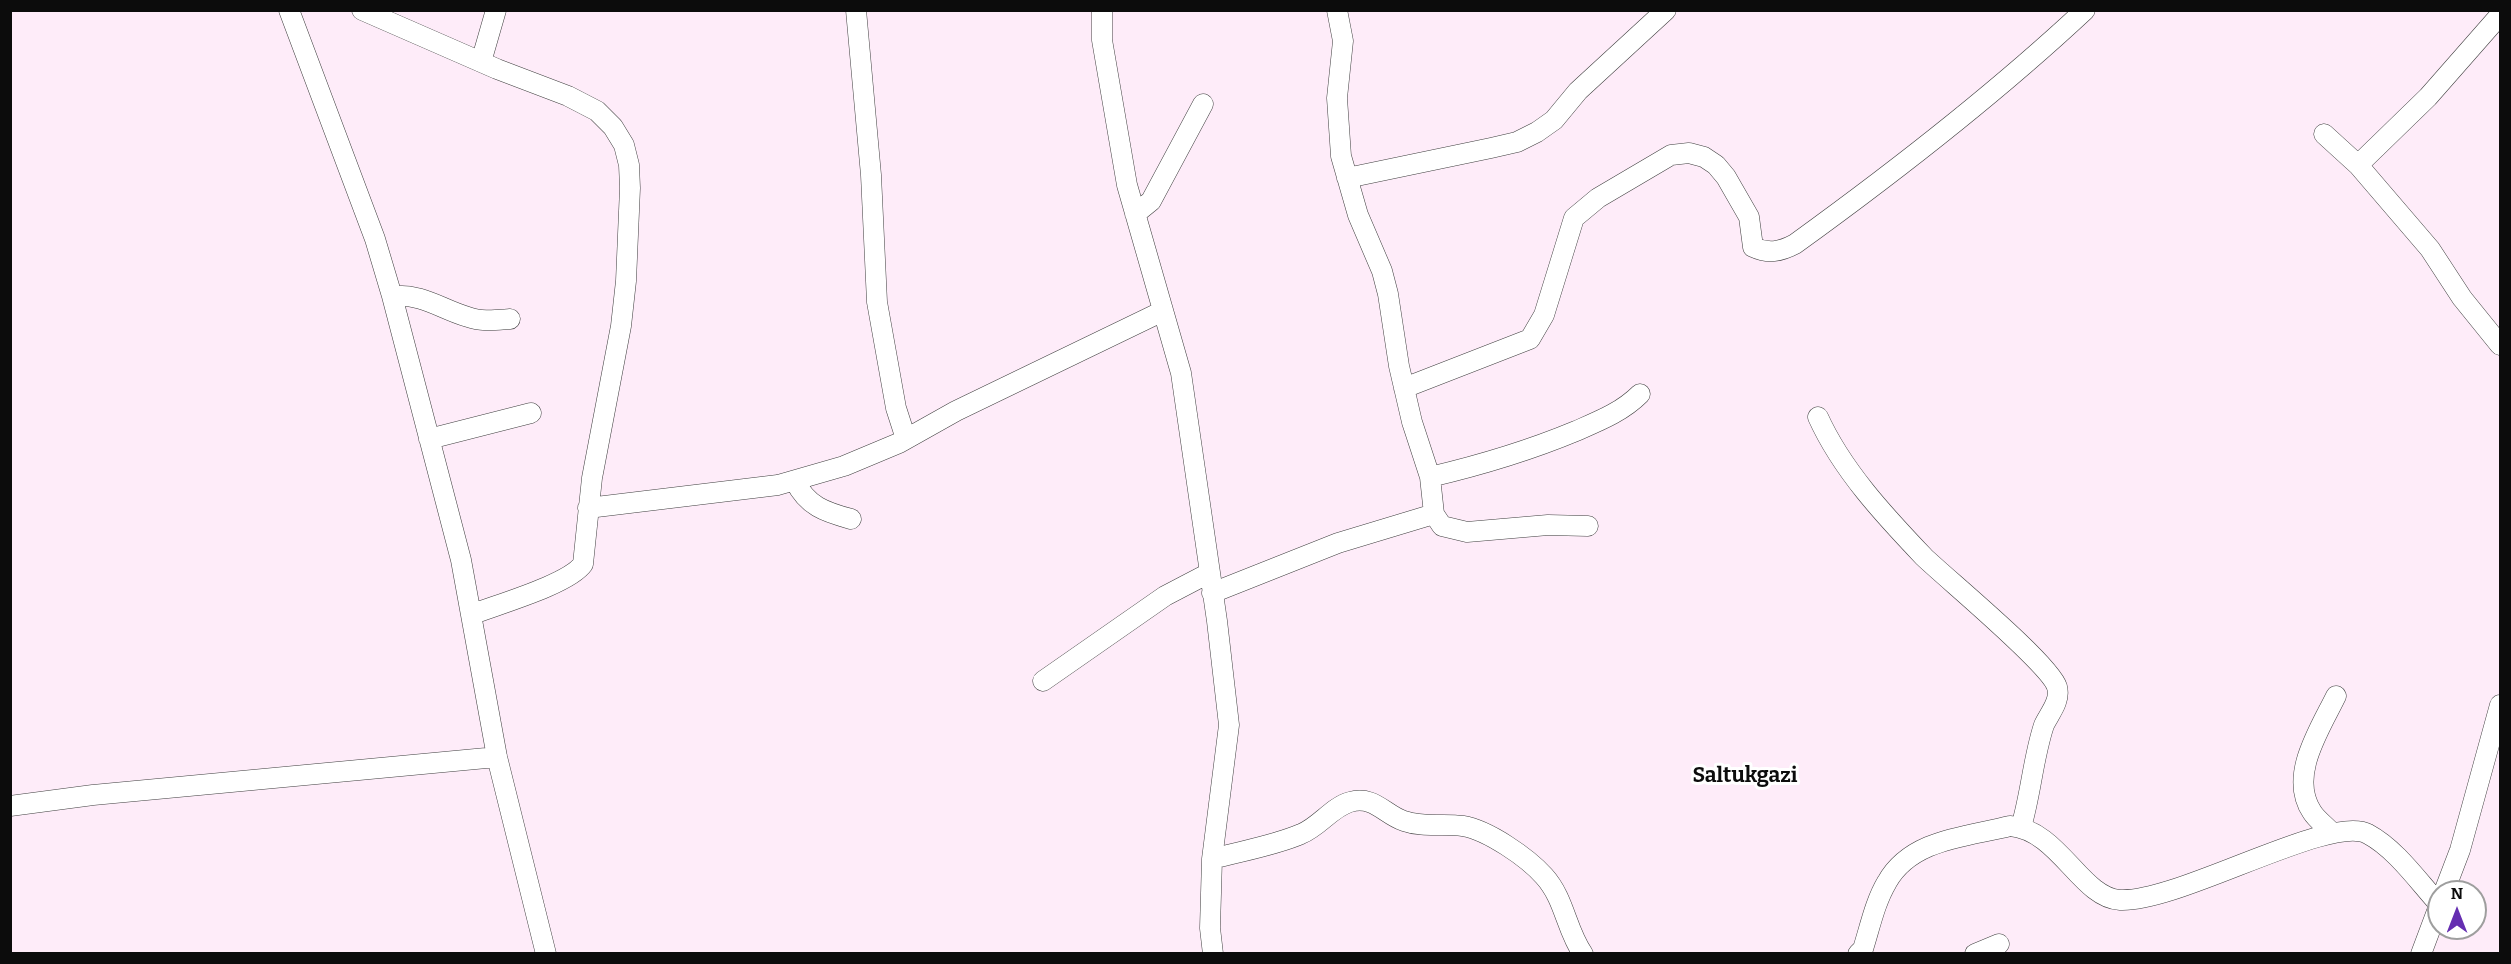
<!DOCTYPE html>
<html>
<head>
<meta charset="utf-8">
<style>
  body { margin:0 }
  #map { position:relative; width:2511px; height:964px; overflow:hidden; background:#feecf9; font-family:Bitter,serif }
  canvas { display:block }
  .frame { position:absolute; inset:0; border:12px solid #0c0c0c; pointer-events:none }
  .north { position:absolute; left:2427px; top:880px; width:60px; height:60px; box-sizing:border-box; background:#fff; border:2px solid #9e9e9e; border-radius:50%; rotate:0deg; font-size:16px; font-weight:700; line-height:24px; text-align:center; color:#0c0c0c }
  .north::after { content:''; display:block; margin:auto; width:21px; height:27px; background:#652eb1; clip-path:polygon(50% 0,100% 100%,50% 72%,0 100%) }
</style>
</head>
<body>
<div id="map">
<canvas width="2511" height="964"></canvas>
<div class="frame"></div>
<div class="north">N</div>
</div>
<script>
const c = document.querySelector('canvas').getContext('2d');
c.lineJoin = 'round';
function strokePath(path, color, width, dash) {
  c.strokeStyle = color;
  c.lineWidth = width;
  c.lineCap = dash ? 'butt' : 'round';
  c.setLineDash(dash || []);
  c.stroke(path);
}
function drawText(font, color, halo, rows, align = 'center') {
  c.font = font + ' Bitter,serif';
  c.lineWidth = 6;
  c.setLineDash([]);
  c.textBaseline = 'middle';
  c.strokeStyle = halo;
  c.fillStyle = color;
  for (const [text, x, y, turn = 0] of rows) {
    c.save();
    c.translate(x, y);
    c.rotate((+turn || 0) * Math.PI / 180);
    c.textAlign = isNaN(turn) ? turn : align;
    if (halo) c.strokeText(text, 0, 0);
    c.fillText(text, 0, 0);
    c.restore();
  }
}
const minor = new Path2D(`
  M289 10 375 239 392 296 461 560 497 757 546 954
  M362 10 497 69 568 96 597 111 613 127 624 145 629 165 630 188 626 281 621 326 592 478 583 564C569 584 499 604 473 614
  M856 10 871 175 877 302 896 408 906 439
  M1102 10V40L1127 185 1181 373 1217 621 1229 725 1212 859 1210 928 1213 954
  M481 62 496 10
  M2324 134 2358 165 2430 249 2462 298 2500 345
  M2358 165 2428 97 2500 15
  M1347 178 1491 148 1517 142 1537 132 1554 120 1578 91 1666 10
  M1135 214 1151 201 1203 104
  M392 296C425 294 438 308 468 317 481 322 496 320 510 319
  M1404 388 1530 339 1544 315 1574 218 1598 198 1671 155 1689 153 1704 157 1716 165 1726 177 1749 217 1753 247C1768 254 1780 252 1795 244 1896 171 1993 96 2085 10
  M1818 417C1842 470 1884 515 1924 557 1948 580 2050 664 2057 687 2061 701 2049 714 2044 725 2033 758 2031 794 2021 827
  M429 439 531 413
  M1430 477C1481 465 1528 451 1576 431 1599 421 1622 412 1640 394
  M795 481C807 506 825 512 851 519
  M588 508 778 485 844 466 899 443 956 411 1163 311
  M1434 514 1442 526 1467 532 1548 525 1588 526
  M1212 593 1338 543 1434 514 1430 477 1412 422 1399 366 1388 294 1382 271 1358 215 1341 156 1337 98 1343 41 1337 10
  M1043 681 1165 596 1209 573
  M10 806 93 795 497 757
  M2332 833C2326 826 2317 820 2312 812 2288 776 2320 729 2336 696
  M1212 859C1241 851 1273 846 1301 834 1319 827 1332 807 1350 802 1374 795 1385 815 1404 821 1424 828 1443 823 1463 826 1488 830 1528 858 1544 876 1565 899 1566 930 1583 954
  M2444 892 2460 850 2500 705
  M1858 954 1863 949C1870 927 1875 902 1887 882 1911 839 1966 837 2010 826 2059 830 2081 898 2120 900 2178 903 2331 813 2368 834 2396 849 2418 881 2439 904
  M1975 954 1999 944
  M2421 954 2439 906`);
const districtNames = [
  ["Saltukgazi",1745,776]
];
strokePath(minor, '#3f3f3f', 21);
strokePath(minor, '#fff', 20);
drawText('bold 21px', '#0c0c0c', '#fff', districtNames);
</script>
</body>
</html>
